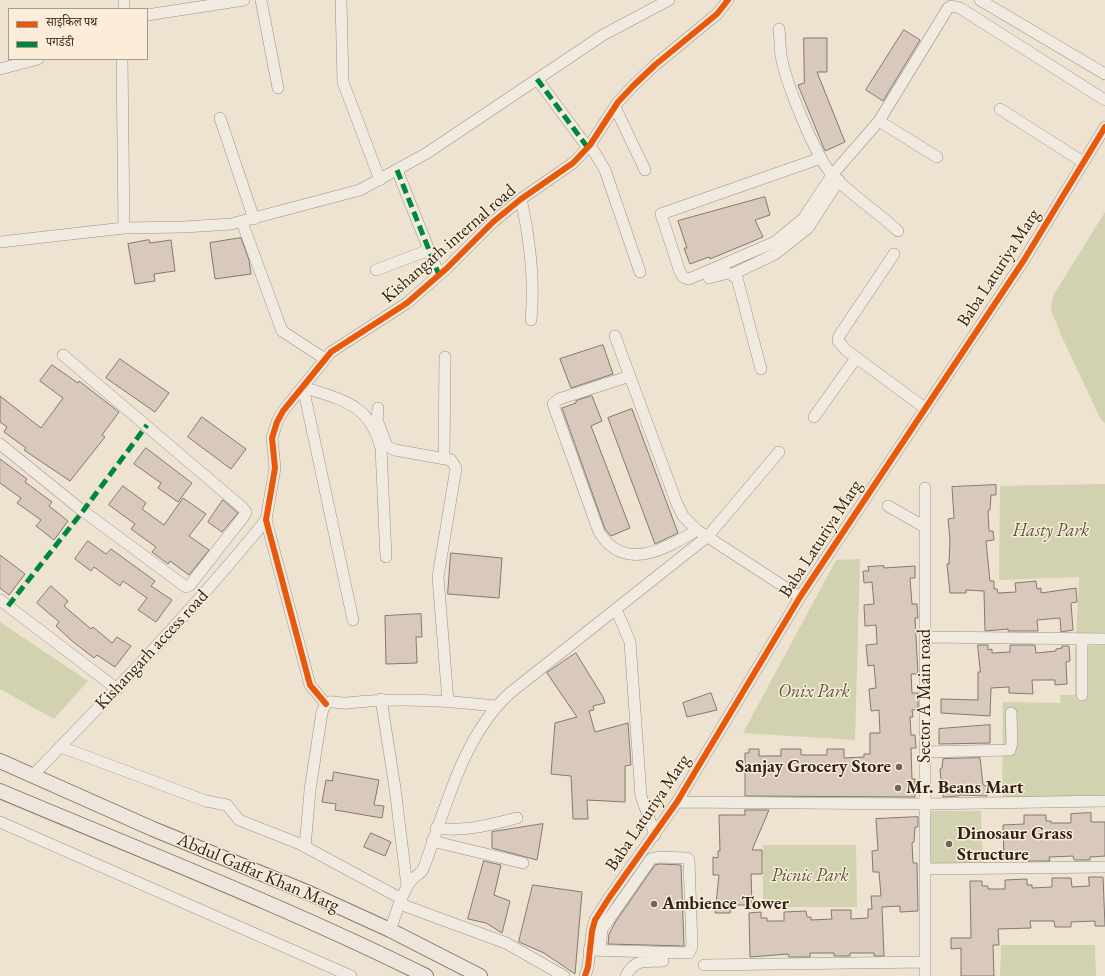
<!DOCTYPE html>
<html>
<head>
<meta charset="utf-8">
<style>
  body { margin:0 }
  #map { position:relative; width:1105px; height:976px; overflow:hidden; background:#eee2d0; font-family:"EB Garamond","Noto Serif Devanagari",serif }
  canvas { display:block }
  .legend { position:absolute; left:8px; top:8px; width:140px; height:52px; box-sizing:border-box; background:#fcedd8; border:1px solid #a99c8c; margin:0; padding:5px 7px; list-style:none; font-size:12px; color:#2d231b }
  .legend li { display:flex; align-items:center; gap:8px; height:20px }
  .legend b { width:20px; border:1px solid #a99c8c }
</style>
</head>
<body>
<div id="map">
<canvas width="1105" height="976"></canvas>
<ul class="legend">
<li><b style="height:5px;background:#e8590c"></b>साइकिल पथ</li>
<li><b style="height:5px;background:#00873e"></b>पगडंडी</li>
</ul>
</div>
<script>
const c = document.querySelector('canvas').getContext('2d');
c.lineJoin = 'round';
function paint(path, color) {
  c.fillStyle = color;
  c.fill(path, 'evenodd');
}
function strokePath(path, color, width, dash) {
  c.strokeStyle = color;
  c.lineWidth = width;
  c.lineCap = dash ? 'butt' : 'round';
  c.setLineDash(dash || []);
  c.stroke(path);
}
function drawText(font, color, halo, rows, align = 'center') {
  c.font = font + ' "EB Garamond",serif';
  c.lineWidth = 3;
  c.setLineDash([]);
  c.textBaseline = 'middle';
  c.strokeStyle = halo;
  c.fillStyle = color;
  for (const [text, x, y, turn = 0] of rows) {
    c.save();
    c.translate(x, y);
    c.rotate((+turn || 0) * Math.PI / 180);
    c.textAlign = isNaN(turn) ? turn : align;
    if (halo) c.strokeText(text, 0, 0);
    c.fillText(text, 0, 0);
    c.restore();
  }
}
const green = new Path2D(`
  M1105 212V423L1101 420 1061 335 1051 310 1053 296Z
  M1105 484V639L1076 640 1079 577 999 580 1000 486Z
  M860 559 855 740 743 733 836 560Z
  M0 622 88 681 54 719 0 689Z
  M1105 645V807H1002L1003 702 1061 703 1060 695H1075V646Z
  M928 811H981L983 873 929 874Z
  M763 845H856L857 907H763Z
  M1001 945H1095L1096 976H1000Z`);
const building = new Path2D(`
  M904 30 920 40 883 101 866 90Z
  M804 38H827V72H817L845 142 825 151 798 85 804 83Z
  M765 197 770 215 755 220 763 237 710 259 709 257 690 264 684 248H687L678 221Z
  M241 238 249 260 251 274 215 279 210 243Z
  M149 240 150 243 171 240 175 271 154 274 155 281 135 284 128 244Z
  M603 345 613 374 571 388 560 359Z
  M120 359 169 393 155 412 106 378Z
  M52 365 78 383 79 381 119 412 102 435 105 437 70 481 24 450 26 448 4 432 7 427 0 422V396L41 428 63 398 40 381Z
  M592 396 602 421 591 426 630 528 611 536 605 529 562 408 576 403V401Z
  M632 409 678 533 655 544 608 418Z
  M202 417 246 449 231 469 188 437Z
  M146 448 192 483 178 502 158 488 161 483 134 464Z
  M0 459 27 479 25 482 52 502 49 506 68 521 54 540 36 526 41 520 17 503 21 498 0 483Z
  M996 485V495H991L990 510 988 511 989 531H993L994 540 986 541 990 581H994V589H997L998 593 1016 592 1015 583 1036 581 1037 589 1041 588V593L1076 588 1077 602 1071 603 1073 630 1061 632 1060 618 1037 620 1038 631H1008V629L985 631 984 591 966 590V593H950L947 564H949L950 540 948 519 954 518 952 487Z
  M123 486 146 503 142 509 164 525 183 498 206 514 189 536 209 550 189 575 170 561 168 564 152 552 156 547 131 529 135 524 109 505Z
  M223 500 238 513 222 532 208 522Z
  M88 541 106 554 111 549 155 581 151 586 172 600 156 622 138 610 147 598 123 581 120 586 94 567 91 571 75 559Z
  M451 553 502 558 499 598 448 594Z
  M0 555 25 574 9 595 0 588Z
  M884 566V568L915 566V578H910L912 604H917L918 618H915L918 674H911L912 693H918V709L912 710 913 717H910L911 735H915L916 748H911L912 779H915V797L745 796V753H749V749H759V756H781V749H801V755H827V749H844V758L864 757V754H870V733H880L879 710 871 711 869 689 876 688 874 665 868 666 866 645 877 644 876 625 865 626 864 605 874 604 872 582 864 583 863 571H869L868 567Z
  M51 586 68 601 64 606 91 629 93 627 112 643 117 637 131 646 115 667 97 655 94 658 72 641 56 626 59 622 37 603Z
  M421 614 422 637H416L417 663 386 664 385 616Z
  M978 645H988V650L992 649V653L1010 652V645H1035L1036 653 1056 651V649L1062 648V646H1069L1070 661 1066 662 1067 684 1055 685V680H1032L1033 694 1009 693V687L991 688 990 716 941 713V699L978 700V672H980Z
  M576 653 603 697 605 703 593 706 594 710 589 711 595 732 628 723 631 765 625 766V802L587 800 588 819H573L571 776 551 774 555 723 577 717 547 673Z
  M711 693 717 710 687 717 683 703Z
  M990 725V743L939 744V729Z
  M980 758 983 785 987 786V796L959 795V796L943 797V780L941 781 940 769 942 768 943 759Z
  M334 772 379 780 374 805 384 806 382 818 335 810 336 804 322 802 326 780 332 781Z
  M745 810H769L752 850H762V874H751L752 905H731L730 913H715L719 875H713V857L718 858V851H720L719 815H745Z
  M1091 813V822H1105V856L1090 857V860H1074L1073 856 1049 857 1050 861H1028V858L1004 859 1003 825 1024 824V815H1046V821H1051V823H1071V814Z
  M918 817V827H915L914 842 912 843 913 863H917L918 911 900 912V906L882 907 884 956H874V953H850V956H834V953H810V957H789L788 954 750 957 749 913 761 912V918H767V921H784V912L806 911 807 917H811V920L832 919 831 910H851V919L868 918V909H872L871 896H881L879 872H873L872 851 878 850 876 819Z
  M543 824 537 860 492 848V832Z
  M371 833 391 842 385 856 364 847Z
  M484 861 501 865 494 895 510 901 502 933 486 923 468 919Z
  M660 864 681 865 684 946 608 944 609 934 616 921 655 865Z
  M1089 877H1103L1105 926H1095V921L1071 922V927H1055L1054 921H1030L1031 928 998 929 999 945H993L994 976H961V948L951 949V938H971L970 881H982V886H988V889H1005V880L1027 879V885H1032V888L1052 887V878H1071L1072 887 1089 886Z
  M533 885 582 892 575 974 544 953 519 942Z`);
const minor = new Path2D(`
  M124 0V9
  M261 0 278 88
  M341 0 343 82 380 180
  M980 0 1105 74
  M147 15 244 0
  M779 29C780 38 780 48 781 56 786 83 815 156 833 176 853 196 877 212 898 231
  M122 59 124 228
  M0 69 38 59
  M537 79 588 148
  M615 107 645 170
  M1000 109 1083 162
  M220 118 254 219
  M879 121 937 157
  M590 145 605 170 640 272
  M821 158 661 214 680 272 683 277 689 279 775 242 803 219 832 175 879 121 948 8 951 6 960 8 1105 100
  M397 170 439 275
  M521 199C530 240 535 279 531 320
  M242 222 282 331 325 359
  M0 242 124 228 184 227 231 224 360 190 427 153 603 35 669 0
  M894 254 839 336 838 341 846 350 926 409
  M376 270 429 250
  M733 274 775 254 808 228 839 180
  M709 278 728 273 737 278 761 369
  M615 336 677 504 683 516 697 530 800 597
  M630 376 559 399 553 404 599 532C624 573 666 549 697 530
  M303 387 353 620
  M303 387C342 400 369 403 381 448L386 557
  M378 408 377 420 387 446 395 450 451 460 456 468 438 577 448 701
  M814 417 856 358
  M0 444 79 508 186 587 190 585 244 516 246 512 243 508 63 355
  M444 459 445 357
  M888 506 925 527
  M0 600 117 689
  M616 609 630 642 641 796 655 835
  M925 637 1105 639
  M1082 695V639
  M381 699 395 788 407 886
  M326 704 310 685 266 520 275 468 272 438 277 422 283 411 331 352 407 303 447 268 493 222 521 199 573 163 590 145 618 102 633 86 655 65 717 14 728 0
  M61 747 206 801 227 805 239 820 300 844 402 899
  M925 752 1010 750 1012 743 1011 713
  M33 775C113 693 193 610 266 520
  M677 802 925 804 1105 801
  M0 822 351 976
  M436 828C466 832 489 825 517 818
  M432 841 523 863
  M305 847 310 790 322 712C324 708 325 703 329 702 334 701 342 704 347 703 397 697 446 700 495 706
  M925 869 1105 867
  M400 904 506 943 564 976
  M390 930C396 915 400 896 410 882 414 876 422 874 424 867 446 808 462 737 510 693L708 536 779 452
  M589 950 689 953 692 946 689 860 687 858 659 857 651 859 602 929 600 949
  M704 965 925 962
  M585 976 588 967 592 931 595 920 609 898 677 802 800 597 1024 260 1105 127
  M626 976C635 958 645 962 663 961
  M925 976V488`);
const major = new Path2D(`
  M0 761 153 829 309 893 390 930 480 976
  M0 791C142 851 287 907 426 976`);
const quiet = new Path2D(`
  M537 79 588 148
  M397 170 439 275
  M8 606 83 511 147 425`);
const cycleway = new Path2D(`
  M326 704 310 685 266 520 275 468 272 438 277 422 283 411 331 352 407 303 447 268 493 222 521 199 573 163 590 145 618 102 633 86 655 65 717 14 728 0
  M585 976 588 967 592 931 595 920 609 898 677 802 800 597 1024 260 1105 127`);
const markers = [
  [899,767,4,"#71665a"],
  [898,788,4,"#71665a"],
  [949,844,4,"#71665a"],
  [654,904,4,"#71665a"]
];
const streetNames = [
  ["Kishangarh internal road",449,244,-41],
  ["Baba Laturiya Marg",999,268,-57],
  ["Baba Laturiya Marg",821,539,-57],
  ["Kishangarh access road",152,650,-47],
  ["Sector A Main road",925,696,-90],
  ["Baba Laturiya Marg",648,813,-56],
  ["Abdul Gaffar Khan Marg",258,873,23]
];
const parkNames = [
  ["Hasty Park",1051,531],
  ["Onix Park",814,692],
  ["Picnic Park",810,876]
];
const poiNames = [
  ["Sanjay Grocery Store",891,767,"right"],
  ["Mr. Beans Mart",906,788],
  ["Dinosaur Grass",957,834],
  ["Structure",957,855],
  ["Ambience Tower",662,904]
];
paint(green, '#d2d2b0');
paint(building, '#d9c8bc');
strokePath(building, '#817a70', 1);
strokePath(minor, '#9b9388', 12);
strokePath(major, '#817a70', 16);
strokePath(minor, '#f0eae1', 11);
strokePath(major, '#eee6dc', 14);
strokePath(quiet, '#00873e', 5, [10, 5]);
strokePath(cycleway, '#e8590c', 6);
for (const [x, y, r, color] of markers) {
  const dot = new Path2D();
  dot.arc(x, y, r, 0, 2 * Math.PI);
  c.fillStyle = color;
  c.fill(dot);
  strokePath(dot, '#fcedd8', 1.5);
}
drawText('18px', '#2d231b', '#fcedd8', streetNames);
drawText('italic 18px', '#585440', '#fcedd8', parkNames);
drawText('bold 18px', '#2d231b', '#fcedd8', poiNames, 'left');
</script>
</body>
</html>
